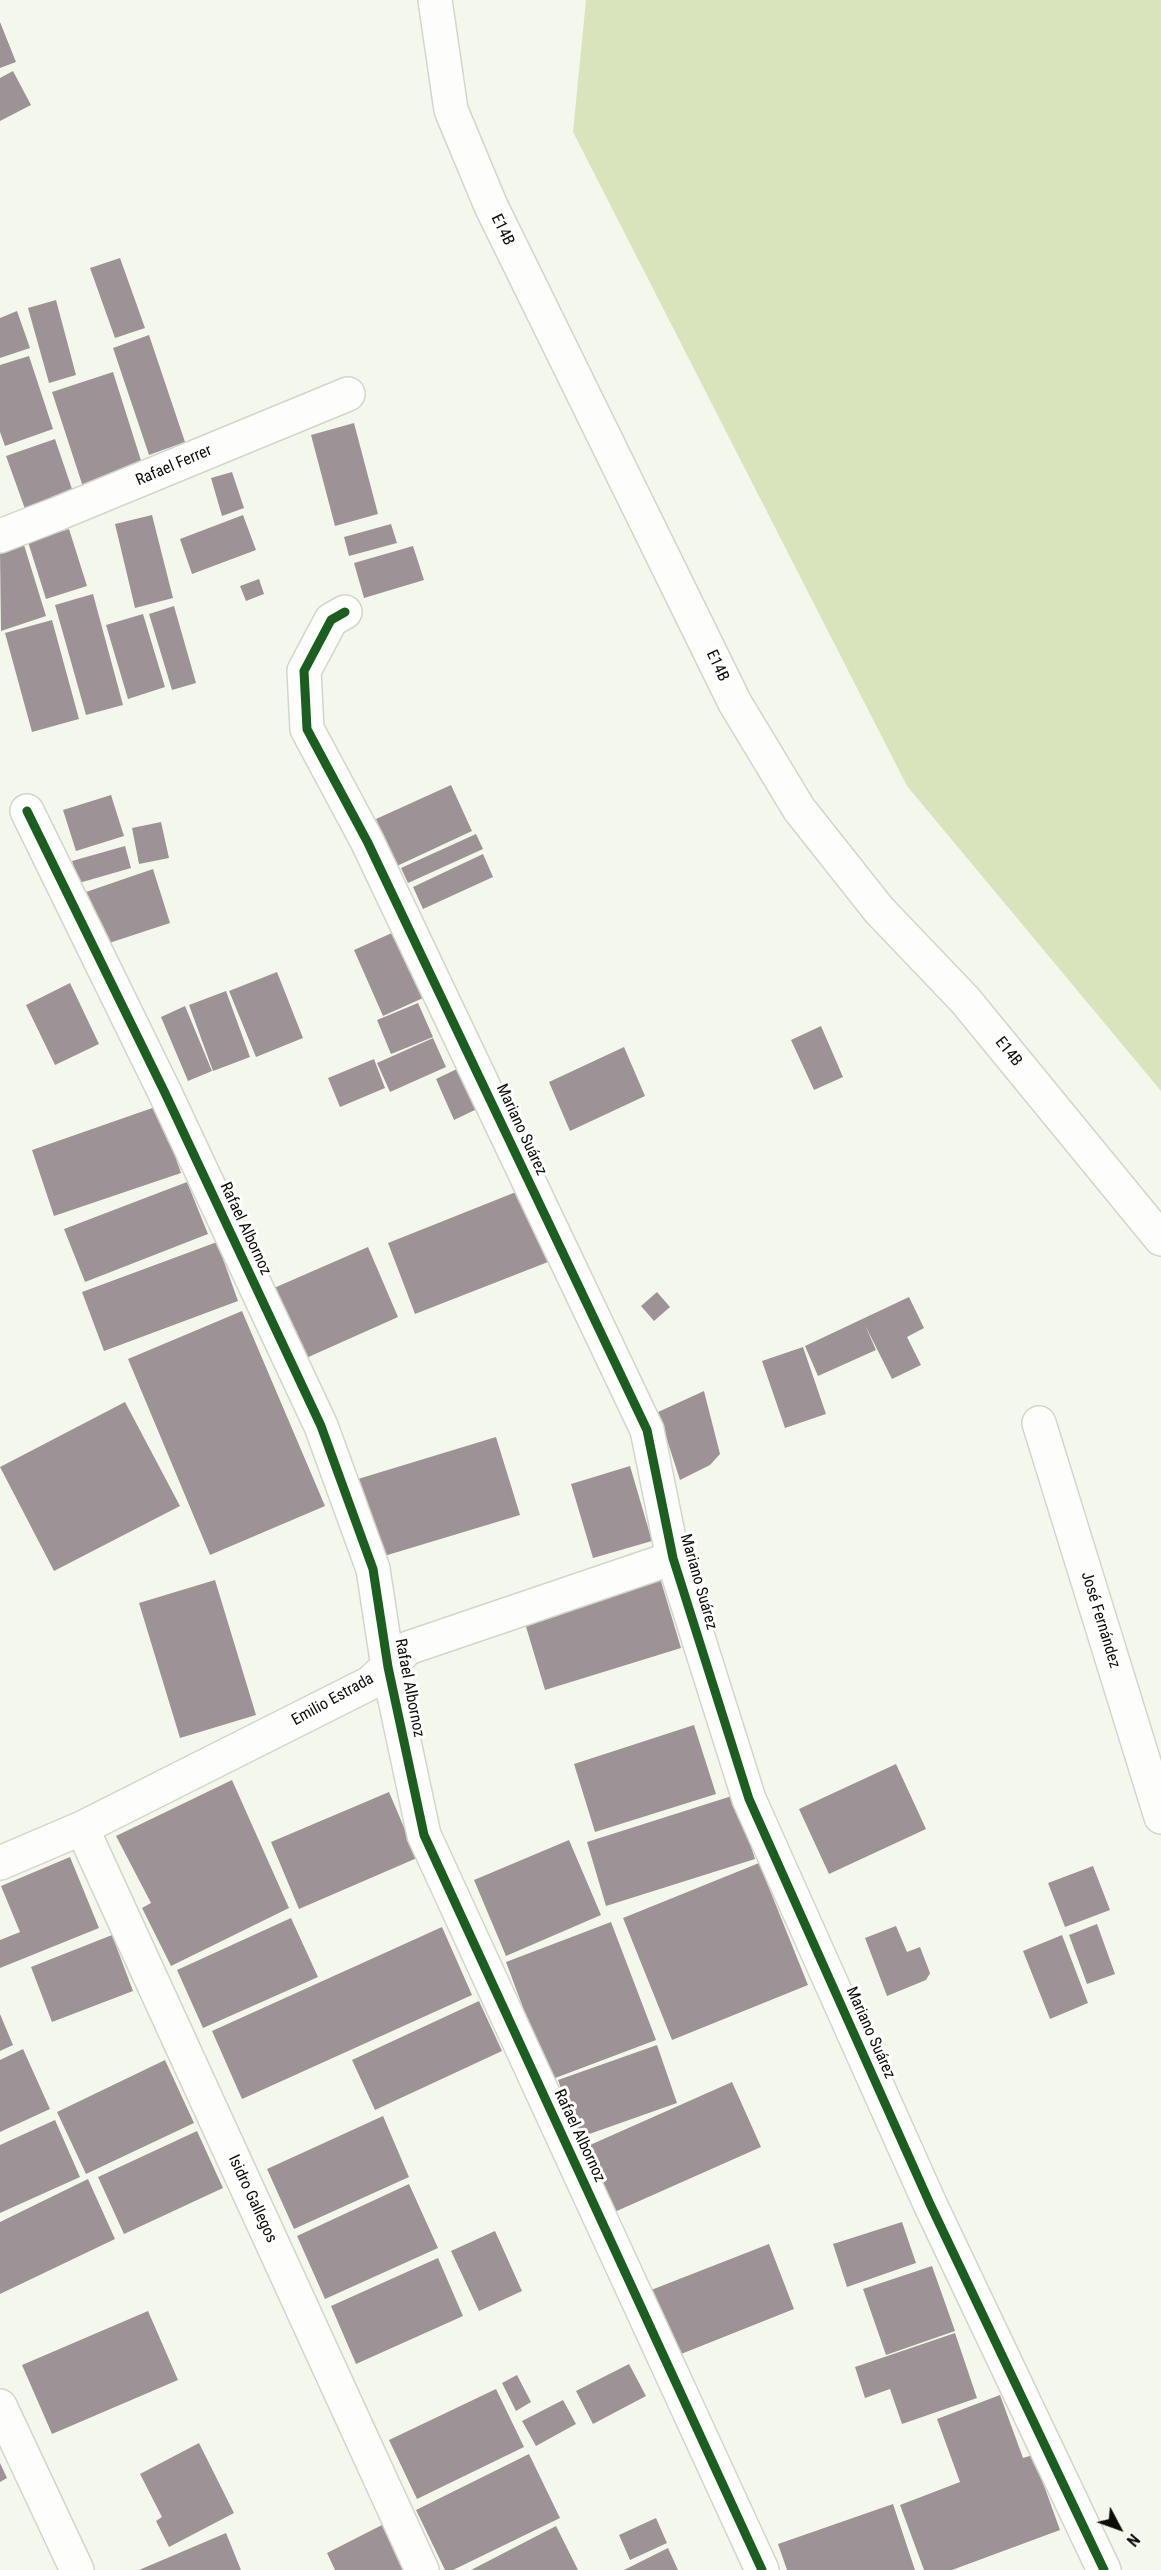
<!DOCTYPE html>
<html>
<head>
<meta charset="utf-8">
<style>
  body { margin:0 }
  #map { position:relative; width:1161px; height:2570px; overflow:hidden; background:#f4f8ec; font-family:"Roboto Condensed",sans-serif }
  canvas { display:block }
  .north { position:absolute; left:1089px; top:2498px; width:60px; height:60px; -webkit-text-stroke:4px #fff; paint-order:stroke; rotate:131deg; font-size:16px; font-weight:700; line-height:24px; text-align:center; color:#0b0d06 }
  .north::after { content:''; display:block; margin:auto; width:21px; height:27px; background:#0b0d06; clip-path:polygon(50% 0,100% 100%,50% 72%,0 100%) }
</style>
</head>
<body>
<div id="map">
<canvas width="1161" height="2570"></canvas>
<div class="north">N</div>
</div>
<script>
const c = document.querySelector('canvas').getContext('2d');
c.lineJoin = 'round';
function paint(path, color) {
  c.fillStyle = color;
  c.fill(path, 'evenodd');
}
function strokePath(path, color, width, dash) {
  c.strokeStyle = color;
  c.lineWidth = width;
  c.lineCap = dash ? 'butt' : 'round';
  c.setLineDash(dash || []);
  c.stroke(path);
}
function drawText(font, color, halo, rows, align = 'center') {
  c.font = font + ' "Roboto Condensed",sans-serif';
  c.lineWidth = 6;
  c.setLineDash([]);
  c.textBaseline = 'middle';
  c.strokeStyle = halo;
  c.fillStyle = color;
  for (const [text, x, y, turn = 0] of rows) {
    c.save();
    c.translate(x, y);
    c.rotate((+turn || 0) * Math.PI / 180);
    c.textAlign = isNaN(turn) ? turn : align;
    if (halo) c.strokeText(text, 0, 0);
    c.fillText(text, 0, 0);
    c.restore();
  }
}
const green = new Path2D(`
  M586 0H1161V1091L907 786 573 132Z`);
const building = new Path2D(`
  M0 22 16 62 0 68Z
  M13 71 31 105 0 121V78Z
  M120 258 145 328 115 338 90 268Z
  M56 300 76 375 49 383 28 308Z
  M17 311 30 348 0 358V318Z
  M149 335 185 442 149 455 113 348Z
  M29 356 53 429 5 446 0 432V365Z
  M113 372 144 470 84 490 52 392Z
  M354 423 378 514 335 526 311 435Z
  M55 439 73 492 25 509 6 456Z
  M232 472 244 508 222 516 211 478Z
  M152 515 173 598 135 608 115 524Z
  M243 515 256 550 192 574 180 539Z
  M391 524 397 543 349 556 344 537Z
  M69 529 87 586 46 599 28 542Z
  M24 545 46 616 1 631 0 552Z
  M413 546 424 580 364 598 354 563Z
  M259 579 264 594 246 601 240 586Z
  M93 594 123 705 86 715 55 605Z
  M174 606 196 683 172 690 149 614Z
  M143 614 165 687 128 699 106 625Z
  M52 620 79 719 32 732 5 633Z
  M451 785 472 831 397 866 376 819Z
  M111 795 124 836 76 851 63 810Z
  M161 822 169 858 139 864 132 828Z
  M476 834 483 849 408 883 401 868Z
  M125 846 131 868 79 883 72 861Z
  M483 854 493 877 423 909 413 887Z
  M153 869 170 923 103 945 86 892Z
  M394 932 423 998 383 1016 354 950Z
  M277 972 303 1038 256 1057 229 991Z
  M70 983 99 1044 55 1065 26 1005Z
  M226 991 250 1057 213 1071 189 1005Z
  M418 1003 433 1037 391 1054 377 1020Z
  M185 1006 212 1071 188 1081 161 1017Z
  M821 1026 843 1077 814 1090 791 1040Z
  M433 1038 446 1067 390 1092 377 1063Z
  M624 1047 645 1096 570 1131 549 1082Z
  M374 1059 385 1088 340 1107 328 1078Z
  M461 1067 479 1108 454 1120 436 1079Z
  M158 1106 181 1173 54 1216 32 1150Z
  M187 1182 208 1234 85 1282 64 1229Z
  M521 1190 548 1262 415 1314 388 1243Z
  M217 1242 238 1301 104 1351 82 1292Z
  M368 1247 398 1317 304 1359 274 1288Z
  M657 1292 670 1307 654 1321 641 1306Z
  M909 1297 924 1328 907 1337 921 1365 892 1379 865 1325 876 1350 818 1376 805 1346Z
  M242 1311 325 1506 210 1555 128 1359Z
  M803 1347 826 1414 785 1428 762 1361Z
  M704 1391 720 1454 710 1465 680 1480 658 1412Z
  M125 1402 180 1506 54 1571 0 1467Z
  M496 1437 520 1515 381 1557 358 1479Z
  M630 1466 652 1541 593 1558 571 1484Z
  M660 1578 681 1648 545 1690 524 1620Z
  M215 1580 256 1715 180 1738 139 1603Z
  M694 1725 716 1794 595 1832 574 1764Z
  M896 1764 926 1829 829 1874 799 1809Z
  M232 1780 289 1908 171 1966 142 1908 151 1903 116 1836Z
  M389 1792 417 1858 299 1909 271 1842Z
  M735 1795 755 1859 606 1906 587 1842Z
  M569 1840 601 1915 506 1956 474 1880Z
  M70 1857 99 1928 0 1968V1940L20 1932 1 1886Z
  M759 1863 808 1985 672 2040 623 1918Z
  M1093 1866 1110 1910 1065 1927 1048 1883Z
  M291 1918 318 1977 203 2028 177 1970Z
  M611 1922 656 2040 550 2080 506 1962Z
  M1097 1924 1115 1974 1087 1984 1069 1935Z
  M896 1926 907 1952 920 1947 930 1973 926 1980 887 1996 865 1938Z
  M442 1927 472 1995 242 2099 212 2031Z
  M112 1935 133 1991 52 2022 31 1967Z
  M1062 1935 1088 2003 1050 2019 1023 1951Z
  M479 2001 502 2051 375 2110 352 2060Z
  M0 2014 13 2045 0 2051Z
  M657 2045 677 2103 578 2138 558 2080Z
  M23 2049 50 2109 0 2132V2060Z
  M165 2060 194 2123 86 2174 57 2112Z
  M732 2082 761 2147 610 2214 581 2149Z
  M383 2116 409 2177 294 2229 267 2169Z
  M55 2120 80 2177 0 2213V2145Z
  M197 2131 223 2188 124 2234 98 2177Z
  M88 2179 115 2239 0 2294V2222Z
  M409 2184 438 2248 325 2299 297 2236Z
  M902 2222 916 2263 847 2287 833 2244Z
  M495 2231 522 2291 479 2311 451 2251Z
  M769 2244 794 2309 671 2358 646 2292Z
  M438 2258 463 2316 356 2364 331 2306Z
  M932 2266 955 2331 886 2355 863 2289Z
  M148 2311 178 2380 52 2434 22 2365Z
  M955 2333 977 2398 902 2424 890 2389 865 2398 855 2367Z
  M629 2364 646 2396 593 2424 576 2391Z
  M517 2375 531 2402 516 2411 502 2383Z
  M496 2389 524 2447 417 2499 389 2440Z
  M1000 2395 1023 2458 1033 2455 1060 2530 952 2570H924L900 2505 960 2482 937 2419Z
  M563 2400 576 2424 536 2446 522 2421Z
  M199 2443 234 2513 169 2547 156 2521 162 2517 140 2474Z
  M529 2454 560 2518 453 2570H445L416 2510Z
  M0 2463 7 2478 0 2482Z
  M893 2504 915 2570H787L778 2544Z
  M656 2518 667 2543 630 2560 619 2535Z
  M382 2525 405 2570H335L327 2553Z
  M556 2526 578 2570H471Z
  M226 2533 241 2570H139Z
  M668 2548 678 2570H624Z`);
const street = new Path2D(`
  M435 0 451 110 491 206 735 703 799 809 879 910 965 1000 1161 1239
  M0 536 57 514 348 394
  M345 612 331 620 304 671 307 729 367 841 647 1430 673 1558 749 1799 930 2204 1104 2570
  M27 811 165 1093 321 1426 373 1569 388 1667 424 1835 762 2570
  M1039 1423 1161 1817
  M82 1828 422 2570
  M0 1863 82 1828 370 1683 408 1648 673 1558
  M0 2406 77 2570`);
const cycleway = new Path2D(`
  M345 612 331 620 304 671 307 729 367 841 647 1430 673 1558 749 1799 930 2204 1104 2570
  M27 811 165 1093 321 1426 373 1569 388 1667 424 1835 762 2570`);
const streetNames = [
  ["E14B",502,230,64],
  ["Rafael Ferrer",174,466,-23],
  ["E14B",717,666,65],
  ["E14B",1008,1052,51],
  ["Mariano Suárez",521,1130,65],
  ["Rafael Albornoz",245,1229,65],
  ["Mariano Suárez",698,1582,74],
  ["José Fernández",1100,1620,73],
  ["Rafael Albornoz",409,1688,79],
  ["Emilio Estrada",333,1700,-29],
  ["Mariano Suárez",870,2033,66],
  ["Rafael Albornoz",579,2136,65],
  ["Isidro Gallegos",252,2199,65]
];
paint(green, '#d9e4bc');
paint(building, '#9d9396');
strokePath(street, '#d2d5cc', 36);
strokePath(street, '#fdfefc', 33);
strokePath(cycleway, '#1b5e20', 9);
drawText('16px', '#0b0d06', '#fff', streetNames);
</script>
</body>
</html>
